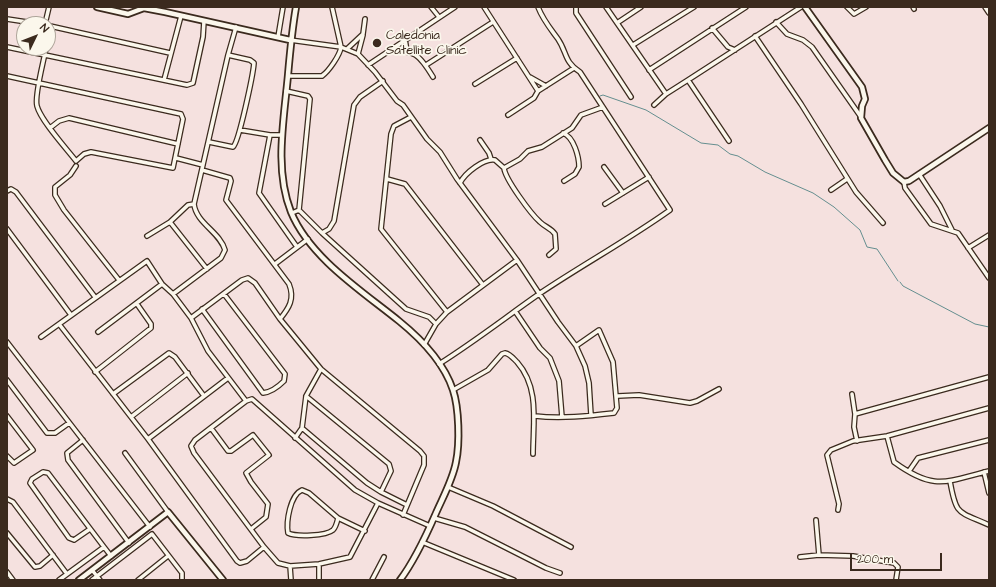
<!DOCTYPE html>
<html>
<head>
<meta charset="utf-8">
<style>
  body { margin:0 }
  #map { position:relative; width:996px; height:587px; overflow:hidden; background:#f5e1df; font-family:"Architects Daughter",sans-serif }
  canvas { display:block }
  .frame { position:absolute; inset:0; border:8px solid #3b2a1e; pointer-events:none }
  .north { position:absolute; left:16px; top:16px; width:40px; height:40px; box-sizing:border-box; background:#fbf7ec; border:1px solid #aea59a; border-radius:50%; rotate:47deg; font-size:11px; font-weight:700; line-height:16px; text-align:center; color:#3b2a1e }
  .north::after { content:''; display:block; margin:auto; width:14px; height:18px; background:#3b2a1e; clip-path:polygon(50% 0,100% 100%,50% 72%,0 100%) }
  .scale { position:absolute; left:850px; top:553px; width:92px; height:18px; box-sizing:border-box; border:2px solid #3b2a1e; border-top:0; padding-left:5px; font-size:12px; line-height:14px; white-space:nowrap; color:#3b2a1e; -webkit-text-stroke:3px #fbf7ec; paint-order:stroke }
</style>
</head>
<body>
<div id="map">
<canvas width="996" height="587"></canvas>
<div class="frame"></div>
<div class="north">N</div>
<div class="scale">200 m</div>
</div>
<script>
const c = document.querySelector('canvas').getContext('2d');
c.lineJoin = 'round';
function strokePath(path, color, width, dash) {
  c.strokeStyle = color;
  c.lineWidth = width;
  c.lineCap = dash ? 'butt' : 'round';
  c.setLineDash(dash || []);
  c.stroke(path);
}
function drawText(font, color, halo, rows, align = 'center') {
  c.font = font + ' "Architects Daughter",sans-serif';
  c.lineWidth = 3.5;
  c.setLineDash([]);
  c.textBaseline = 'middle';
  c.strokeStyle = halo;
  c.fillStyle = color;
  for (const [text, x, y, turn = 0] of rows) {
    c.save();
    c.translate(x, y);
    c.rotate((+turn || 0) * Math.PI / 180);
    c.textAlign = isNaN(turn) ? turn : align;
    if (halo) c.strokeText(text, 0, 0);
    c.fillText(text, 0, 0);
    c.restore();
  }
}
const stream = new Path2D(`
  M600 96 603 95 646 110 701 143 718 145 730 154 738 156 765 172 813 193 834 207 860 230 867 247 877 249 898 281
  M900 282 903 286 975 324 989 327`);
const street = new Path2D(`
  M431 7 439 17
  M484 7 538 91 574 68
  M576 7V13L631 97
  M606 7 666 94 688 80
  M847 7 854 14 866 7
  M913 7 914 9
  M985 7 989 13
  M7 19 40 24
  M776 22 787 34 803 40 812 47 861 117
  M617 23 641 7
  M45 24 49 7
  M48 26H50L48 37
  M50 26 170 53
  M712 28 728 47 735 50
  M755 36 801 104 856 192 883 223
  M278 37 283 7
  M405 39 407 51
  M290 40 341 47 358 54 375 72 397 101 403 105 427 139 440 152 457 179 517 260
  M633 45 694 7
  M7 47 187 85 193 83 203 37 204 21
  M347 49 363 34 365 19
  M389 51C415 50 419 54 433 77
  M358 54 363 35
  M368 65 455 7
  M426 65 493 22
  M649 70 746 7
  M7 76 39 83 181 114 183 119 173 168 91 152 84 154 76 161C66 148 41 121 37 106 34 96 44 60 46 48
  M288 76H322C329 71 340 55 341 47L332 7
  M530 77 546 86
  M164 80 181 16
  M475 84 517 58
  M286 91 308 96 310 99 299 210 292 213
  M654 105 666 94
  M508 115 534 98 538 91
  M411 117 394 126 391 134 381 229 447 312
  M50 128 59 121 69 118 178 144
  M240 130 270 135H282
  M563 133C574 137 579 157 579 167L575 174 564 181
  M270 135 259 193 297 247
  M480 140 489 153 491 159
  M729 141 688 80 801 7
  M209 142 233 147C239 142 253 75 254 63L250 60 228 55
  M176 158 203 165
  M76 166 70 175 55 187V195L64 210 119 280
  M604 167 623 193
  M202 170 230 178 231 181 226 200 289 284C295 299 289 308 280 319
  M919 174 940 206 952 230
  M387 179 405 184 483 285
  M904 182 905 188 931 224 958 233 989 278
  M460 183C465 173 484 158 495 160L504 168
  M831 190 847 179
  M7 191 11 189 16 192 95 297
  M605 204 649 177
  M299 210 322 233 406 309 429 317 436 324
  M170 222 188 205 194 204
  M7 229 71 315
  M322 233 329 229 334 221 354 105 360 97 383 81
  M147 236 170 222 207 269
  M968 248 989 235
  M549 255 556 249 555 234C551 228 545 227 540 222 531 214 505 179 504 168L520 159 528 151 542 147 572 128 581 115 603 107
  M275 264 308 239
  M173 294 221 258 225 250C220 232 196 223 194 204L228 55 236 27
  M202 309 263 393C272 392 278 387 284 381L285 374 224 294
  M515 311 540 348 550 358 559 381 562 417
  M191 318 242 280 248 278 255 283 280 319 321 369 420 451 424 456V465L403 515
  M59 324 148 439 228 378
  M98 332 162 284
  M41 337 147 261 162 284 173 294 191 318 208 351 246 401
  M7 342 150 527
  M424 345 436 324 447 312 517 260 558 322 576 346 585 366 589 383 591 415
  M439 364C474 342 506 317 539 294 582 265 628 240 670 210L580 72C564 62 567 52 558 39 550 28 543 20 538 7
  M95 372 151 328V324L137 304
  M7 380 47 433H55L69 423
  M453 390 488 370 502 354 505 353C510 354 513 358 517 362 540 388 533 422 533 454
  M113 394 169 353 175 357 204 396
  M852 394 855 414 854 427 857 441
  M306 396 389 464 391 471 381 492
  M618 396 639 395 690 403 697 401 719 389
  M855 414 989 377
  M7 416 33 450 14 463 7 456
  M535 416C561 419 588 416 614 413L617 408 613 362 599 330 576 346
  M131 417 188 373
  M211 428 228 451H231L253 435 269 455 246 473 251 482 268 504 266 517 251 529
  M302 428 367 483 381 492 407 505
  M887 436 894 462C934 491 945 482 989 471
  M295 438 302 428 306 396 321 369
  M148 439 237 561 240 563 247 561 264 547
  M83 440 67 453 68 460 129 543
  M125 453 168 512
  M909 471 918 458 989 440
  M984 472 989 493
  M950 481C956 516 958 511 989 525
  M448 487 493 506 571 547
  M7 499 13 502 67 574
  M378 503 350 557 319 564 290 566 278 563 264 547 194 453 191 446 195 440 246 401 252 399 355 490 378 503 430 526
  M838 510 839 504 827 455 831 450 853 441 887 436 989 408
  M338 518C337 522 336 527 333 530 326 536 296 537 288 533 286 522 290 495 302 490L309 493 338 518 365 531
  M434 518 465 527 546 568 560 573
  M90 529 74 540 69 538 30 483 32 479 43 472 48 473 104 547 111 556
  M7 533 35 567 40 566 53 555
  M422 542 514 580
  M819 555 853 556 894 563 898 567 896 580
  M800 557 819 555 816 520
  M319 564V580
  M290 566 291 580
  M92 570 100 580
  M7 572 13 580
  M59 580 104 547
  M92 580 152 534 182 573V580
  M138 580 168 556
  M372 580 384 557`);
const secondary = new Path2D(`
  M97 7 128 14 144 8 165 12 290 40
  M296 7C292 30 290 52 288 75 284 120 274 169 291 212 310 258 362 291 399 321 420 338 444 363 453 390 459 408 460 443 456 462 453 479 443 497 436 513 426 536 415 560 400 580
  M805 7 862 87 865 99 862 106 861 118 885 160 893 173 904 182 909 181 989 128
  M79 580 168 512 223 580`);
const markers = [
  [377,43,5,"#3b2a1e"]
];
const poiNames = [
  ["Caledonia",386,36],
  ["Satellite Clinic",386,51]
];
strokePath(stream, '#648e8f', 1);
strokePath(street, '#3b2a1e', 6);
strokePath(secondary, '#3b2a1e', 8);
strokePath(street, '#fbf7ec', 3.5);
strokePath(secondary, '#fbf7ec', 4.5);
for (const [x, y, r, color] of markers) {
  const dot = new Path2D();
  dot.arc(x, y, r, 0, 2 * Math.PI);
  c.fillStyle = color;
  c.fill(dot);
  strokePath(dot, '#fbf7ec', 1.5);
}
drawText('13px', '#3b2a1e', '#fbf7ec', poiNames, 'left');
</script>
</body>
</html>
